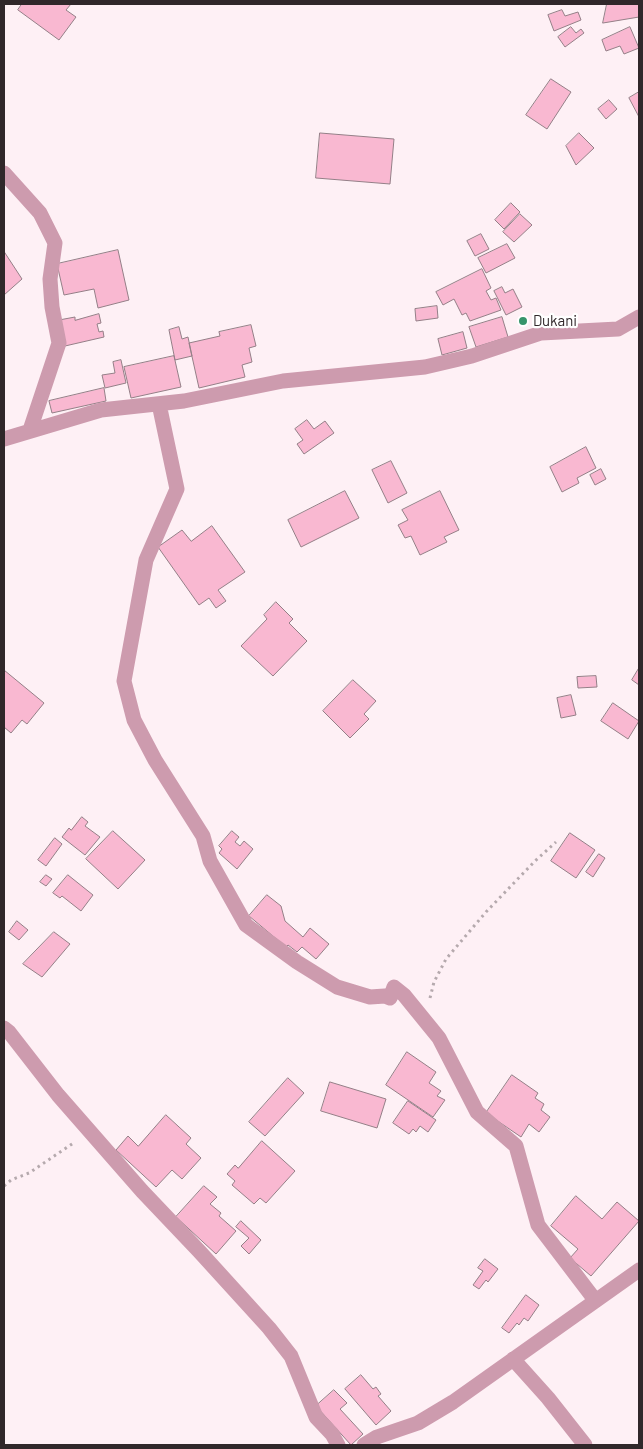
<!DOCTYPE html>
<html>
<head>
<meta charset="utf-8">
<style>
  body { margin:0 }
  #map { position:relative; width:643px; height:1449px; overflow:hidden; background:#fef0f5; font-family:Barlow,sans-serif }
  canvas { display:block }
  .frame { position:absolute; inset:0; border:5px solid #30272a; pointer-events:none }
</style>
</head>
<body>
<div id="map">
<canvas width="643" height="1449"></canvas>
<div class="frame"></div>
</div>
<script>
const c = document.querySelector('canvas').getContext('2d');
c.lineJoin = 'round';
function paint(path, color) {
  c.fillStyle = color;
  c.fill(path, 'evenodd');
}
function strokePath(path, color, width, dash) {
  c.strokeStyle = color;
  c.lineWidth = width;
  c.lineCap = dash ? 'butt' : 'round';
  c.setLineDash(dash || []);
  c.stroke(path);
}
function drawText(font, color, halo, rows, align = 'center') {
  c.font = font + ' Barlow,sans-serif';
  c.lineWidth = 4.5;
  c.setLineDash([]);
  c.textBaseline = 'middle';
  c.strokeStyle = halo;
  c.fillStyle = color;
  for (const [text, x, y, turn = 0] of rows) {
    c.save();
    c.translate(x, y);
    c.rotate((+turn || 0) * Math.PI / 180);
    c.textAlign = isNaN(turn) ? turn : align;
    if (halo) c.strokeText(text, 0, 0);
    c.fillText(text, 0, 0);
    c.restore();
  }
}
const building = new Path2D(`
  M22 4H71L66 10 76 17 59 40 18 10Z
  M607 4H639V17L603 23Z
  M562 10 565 16 578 12 581 20 554 31 548 15Z
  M571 27 576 33 581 29 584 33 565 47 558 37Z
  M630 27 639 48 624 54 620 46 606 51 602 40Z
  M551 79 571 92 547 129 526 115Z
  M639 92V117L629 98Z
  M609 100 617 109 606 119 598 109Z
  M320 133 394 139 390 184 316 178Z
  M579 133 594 148 576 165 566 146Z
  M511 203 520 212 504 229 495 220Z
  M520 214 532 225 514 242 503 232Z
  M481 234 489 249 475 256 467 241Z
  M507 244 515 258 486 273 478 258Z
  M118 250 129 300 98 308 94 289 64 295 57 264Z
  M5 253 22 279 4 295V254Z
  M482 269 491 288 486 291 491 300 496 298 501 310 470 321 466 313 462 315 454 299 443 305 436 292Z
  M502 287 505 293 513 289 522 307 506 315 494 291Z
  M437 306 438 318 416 321 415 309Z
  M99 314 101 323 97 324 99 332 103 331 104 337 65 346 59 320 75 317V320Z
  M502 317 508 337 476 347 469 327Z
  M251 325 256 346 249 348 252 362 242 365 245 377 199 388 189 343 220 336 219 332Z
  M179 327 182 339 188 337 192 356 175 360 169 330Z
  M463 332 467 348 442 355 438 339Z
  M174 356 181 387 131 398 124 367Z
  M121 360 126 383 105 388 102 375 115 373 113 362Z
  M104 388 106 401 52 413 49 401Z
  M307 420 314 429 325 421 334 433 304 454 297 444 303 440 295 429Z
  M586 447 596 468 577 478 579 483 562 492 550 467Z
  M391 461 407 493 388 503 372 470Z
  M601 469 606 479 595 485 590 475Z
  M345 491 359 518 301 547 288 520Z
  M440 491 459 530 444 537 447 542 420 555 411 536 405 538 398 525 408 520 402 510Z
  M212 526 245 572 218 590 226 601 216 608 209 598 199 605 158 547 182 530 191 541Z
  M276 602 293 619 289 623 307 641 273 676 241 646 267 619 264 615Z
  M639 668V685L632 680Z
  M4 670 44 703 27 724 22 720 11 733 4 727Z
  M596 676 597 687 578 688 577 677Z
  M353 680 376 701 364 714 369 719 350 738 323 711Z
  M571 695 576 715 561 718 557 698Z
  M613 703 639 721 628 739 601 721Z
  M82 817 88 822 85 826 100 837 85 855 62 837 69 828 71 830Z
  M113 831 145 860 118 889 86 859Z
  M232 831 239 837 235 842 240 846 244 841 253 849 237 869 219 853 222 849 219 846Z
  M570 833 595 850 576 878 551 861Z
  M55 838 62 844 46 866 38 860Z
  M599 854 605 858 593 877 586 872Z
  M46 875 52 879 46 886 40 882Z
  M68 875 93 895 81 911 62 896 60 898 53 893Z
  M267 895 281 906 285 921 303 937 310 928 329 944 316 959 302 947 297 952 288 945 286 947 249 916Z
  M17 921 28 930 19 940 9 932Z
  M54 932 70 944 42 977 23 964Z
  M407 1052 436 1072 429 1083 441 1091 437 1096 445 1100 433 1117 386 1085Z
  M512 1075 538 1093 535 1098 544 1104 541 1110 550 1117 539 1132 529 1124 521 1137 486 1113Z
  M288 1078 304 1093 265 1136 249 1122Z
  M330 1082 386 1099 377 1128 321 1111Z
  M408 1101 436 1120 428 1132 420 1126 416 1132 413 1129 409 1134 393 1123Z
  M166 1115 191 1138 186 1144 201 1158 182 1179 172 1170 156 1187 116 1150 128 1136 138 1146Z
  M262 1141 295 1171 266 1203 260 1198 254 1204 232 1185 235 1181 227 1174 235 1165 238 1168Z
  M204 1186 217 1197 210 1204 221 1213 219 1216 236 1231 216 1254 176 1217Z
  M576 1196 602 1219 617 1202 639 1221 591 1276 570 1258 578 1249 551 1226Z
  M241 1221 261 1240 249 1254 241 1246 249 1238 236 1227Z
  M485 1259 498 1269 488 1282 486 1280 479 1289 473 1285 483 1271 478 1268Z
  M526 1295 539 1305 528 1321 524 1318 519 1325 517 1323 509 1333 502 1328Z
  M361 1375 373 1389 376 1387 381 1394 378 1396 391 1411 376 1425 345 1389Z
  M334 1390 347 1403 340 1409 363 1434 351 1445 316 1406Z`);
const path = new Path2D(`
  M430 998 434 982 446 959 486 912 535 861 556 842
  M4 1186 11 1180 29 1173 75 1142`);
const minor = new Path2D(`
  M4 173 40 213 55 243 50 279 52 307 59 343 30 430
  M159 404 177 489 146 560 124 681 134 720 155 760 203 836 210 861 246 925 297 962 337 987 370 997 385 996 390 998 394 987 404 995 439 1038 477 1112 516 1146 538 1225 595 1300
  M4 439 101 410 184 401 283 381 425 367 472 356 541 333 618 329 639 317
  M4 1028 9 1032 58 1095 142 1191 199 1251 269 1328 291 1356 316 1417 332 1434 338 1445
  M513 1359 548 1398 585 1445
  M364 1445 377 1437 418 1423 453 1402 639 1270`);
const markers = [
  [523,321,5,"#37946b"]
];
const poiNames = [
  ["Dukani",533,321]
];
paint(building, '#f9b8d1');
strokePath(building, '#947f87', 1);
strokePath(path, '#b5a9ad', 3, [2.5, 4]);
strokePath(minor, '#cd9bae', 15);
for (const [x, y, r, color] of markers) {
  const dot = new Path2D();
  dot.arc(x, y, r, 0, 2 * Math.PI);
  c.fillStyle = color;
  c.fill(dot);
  strokePath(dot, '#fff', 2);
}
drawText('15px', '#30272a', '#fff', poiNames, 'left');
</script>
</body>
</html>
